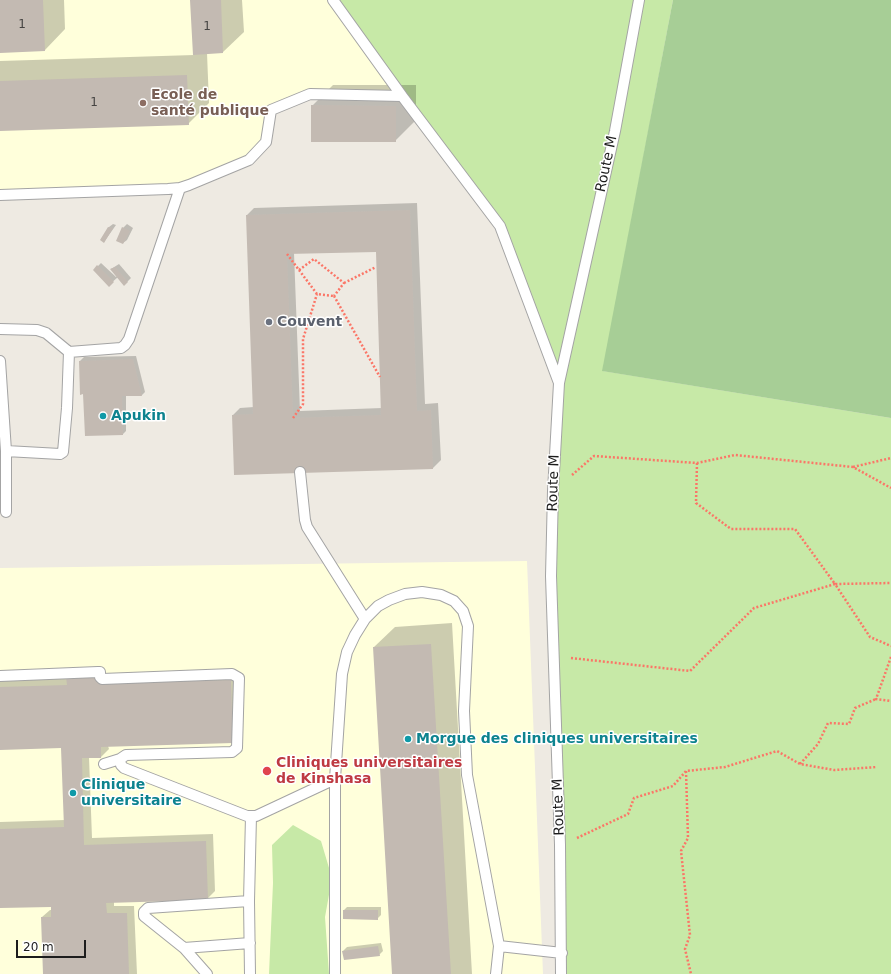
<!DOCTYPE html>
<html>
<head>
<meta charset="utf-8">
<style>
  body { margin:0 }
  #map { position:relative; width:891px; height:974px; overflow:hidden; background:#eeeae2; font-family:"DejaVu Sans",sans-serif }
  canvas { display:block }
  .scale { position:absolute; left:16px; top:940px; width:70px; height:18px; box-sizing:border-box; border:2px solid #1d1d1d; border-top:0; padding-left:5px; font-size:12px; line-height:14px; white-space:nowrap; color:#1d1d1d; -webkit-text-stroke:3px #fff; paint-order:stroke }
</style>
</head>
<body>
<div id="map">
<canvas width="891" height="974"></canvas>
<div class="scale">20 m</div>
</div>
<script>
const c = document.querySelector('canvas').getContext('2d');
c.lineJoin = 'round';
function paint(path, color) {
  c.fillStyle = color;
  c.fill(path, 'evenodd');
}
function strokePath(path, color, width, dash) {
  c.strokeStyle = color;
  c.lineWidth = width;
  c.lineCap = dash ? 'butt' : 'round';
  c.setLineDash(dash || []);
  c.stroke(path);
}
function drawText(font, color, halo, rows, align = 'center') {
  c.font = font + ' "DejaVu Sans",sans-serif';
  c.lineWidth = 3;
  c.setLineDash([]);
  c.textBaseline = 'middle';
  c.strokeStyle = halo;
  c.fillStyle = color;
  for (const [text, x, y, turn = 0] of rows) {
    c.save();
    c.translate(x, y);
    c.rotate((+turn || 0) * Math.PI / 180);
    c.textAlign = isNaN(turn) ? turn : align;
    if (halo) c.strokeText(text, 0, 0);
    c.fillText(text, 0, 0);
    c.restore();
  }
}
const education = new Path2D(`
  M0 0H333L402 96 309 94 271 110 266 142 249 160 180 188 0 195Z
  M527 561 543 974H0V568Z`);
const grass = new Path2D(`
  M333 0H673L603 371 891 418V974H561L554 656 559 383 493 216Z
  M293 825 321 841 332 878 325 917 329 974H269L273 883 272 845Z`);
const forest = new Path2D(`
  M673 0H891V418L602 371Z`);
const shadow = new Path2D(`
  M0 0H64L65 29 45 50 0 52Z
  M191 0H242L244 32 223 52 207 53 209 103 188 124 0 130V61L194 55Z
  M333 85H416V120L395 141 312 106Z
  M417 203 425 404 438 403 441 460 433 468 235 473 233 415 240 408 254 407 247 215 254 208ZM377 251 382 408 300 411 294 253Z
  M113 224 116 225 104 242 109 227Z
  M127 224 133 228 127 240 123 243V228Z
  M101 263 116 277 117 276 111 269 119 264 131 278 124 285 118 277 109 285 94 270Z
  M136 356 145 392 142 395H126V431L123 434 84 393 80 361 84 357Z
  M452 623 472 974H393L374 647 395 627Z
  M75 669H104V676L238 672 240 734 108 746 109 749 101 757H89L92 838 213 834 215 891 207 899 114 901V906H134L137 974H44L42 917 50 910H52V906L0 907V822L65 820 62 747 0 749V680Z
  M347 907H381V915L377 919 344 910Z
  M381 943 383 951 379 955 343 951 347 947Z`);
const building = new Path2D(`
  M0 0H43L45 51 0 53Z
  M190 0H221L223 53 193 55Z
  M187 75 189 125 0 131V81Z
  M311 105 396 106V142H311Z
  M410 210 417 411 431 410 433 469 234 475 232 415 253 414 246 215ZM376 252 381 415 293 418 287 254Z
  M108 227 113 228 104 243 100 240Z
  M122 227 130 231 123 244 116 241Z
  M97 265 114 282 109 287 93 270Z
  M115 267 128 282 124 286 110 269Z
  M133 359 142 396H122L123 435 85 436 83 394 80 395 79 361Z
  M431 644 451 974H392L373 647Z
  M97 676V683L231 680 233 743 101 747V758H82L84 845 206 841 208 900 106 903 107 913H127L129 974H43L41 917H51V907L0 908V829L64 827 61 748 0 750V687L67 685 66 677Z
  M343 910H378V920L343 919Z
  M378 946 380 956 344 960 342 951Z`);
const path = new Path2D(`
  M287 254 317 294 334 296
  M299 270 314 259 344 283 334 296
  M344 283 376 267
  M334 296 380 377
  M293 418 303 404V339L317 294
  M697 463 696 503 731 529H795L835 584 891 583
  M853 467 891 458
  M572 475 594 456 697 463 735 455 853 467 891 488
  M891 657 876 699 891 701
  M571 658 690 671 754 608 835 584 870 637 891 646
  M800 764 818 744 828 723 849 724 855 708 876 699
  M686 771 688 838 681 851 690 935 685 949 691 974
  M577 838 628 814 634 798 673 786 686 771 725 767 777 751 800 764 834 770 877 767`);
const lane = new Path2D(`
  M333 0 402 96 500 226 559 383
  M0 195 168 189 180 188 189 185 249 160 266 142 271 110 310 94 402 96
  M0 329 37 330 46 333 69 352 67 408 63 452 60 454 6 451
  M69 352 121 348 125 345 129 339 180 188
  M0 361 6 451V512
  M300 472 305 520 307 527 365 619
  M0 676 98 672H100V677L102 679 232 674 239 678 237 748 232 752 126 755 120 759 104 764
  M120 759 121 765 124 768 247 816H256L335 779
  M184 948 250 943
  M207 974 184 948 144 916V912L148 908 249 901
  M250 974 249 901 251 816
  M335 974V779L342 674 347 652 355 635 365 619 378 606 389 600 405 594 422 592 441 595 454 601 463 611 468 626 464 711 467 775 499 946 562 953
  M496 974 499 946
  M561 974 560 845 551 576 553 491 559 383 615 131 639 0`);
const markers = [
  [143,103,4,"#8d6e63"],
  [269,322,4,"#6b7280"],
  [103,416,4,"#0f9aa8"],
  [408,739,4,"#0f9aa8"],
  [267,771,5,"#e0444e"],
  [73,793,4,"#0f9aa8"]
];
const numberNames = [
  ["1",22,25],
  ["1",207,27],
  ["1",94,103]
];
const educationNames = [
  ["Ecole de",151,95],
  ["santé publique",151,111]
];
const streetNames = [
  ["Route M",607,164,-78],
  ["Route M",554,483,-88],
  ["Route M",559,807,-92]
];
const worshipNames = [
  ["Couvent",277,322]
];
const cultureNames = [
  ["Apukin",111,416],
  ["Morgue des cliniques universitaires",416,739],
  ["Clinique",81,785],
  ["universitaire",81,801]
];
const healthNames = [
  ["Cliniques universitaires",276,763],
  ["de Kinshasa",276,779]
];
paint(education, '#ffffdb');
paint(grass, '#c7e9a7');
paint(forest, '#a7ce96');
paint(shadow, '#0003');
paint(building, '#c3bab2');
strokePath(lane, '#a4a4a4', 12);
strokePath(path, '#fb7667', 2.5, [2, 2]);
strokePath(lane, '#fff', 10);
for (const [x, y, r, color] of markers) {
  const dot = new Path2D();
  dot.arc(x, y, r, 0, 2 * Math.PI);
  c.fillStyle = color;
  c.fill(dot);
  strokePath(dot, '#fff', 1.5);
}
drawText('12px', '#464442', null, numberNames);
drawText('bold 14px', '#785e54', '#fff', educationNames, 'left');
drawText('14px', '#1d1d1d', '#fff', streetNames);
drawText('bold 14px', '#5b616d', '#fff', worshipNames, 'left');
drawText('bold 14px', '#0d838f', '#fff', cultureNames, 'left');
drawText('bold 14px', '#be3a42', '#fff', healthNames, 'left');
</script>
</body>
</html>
